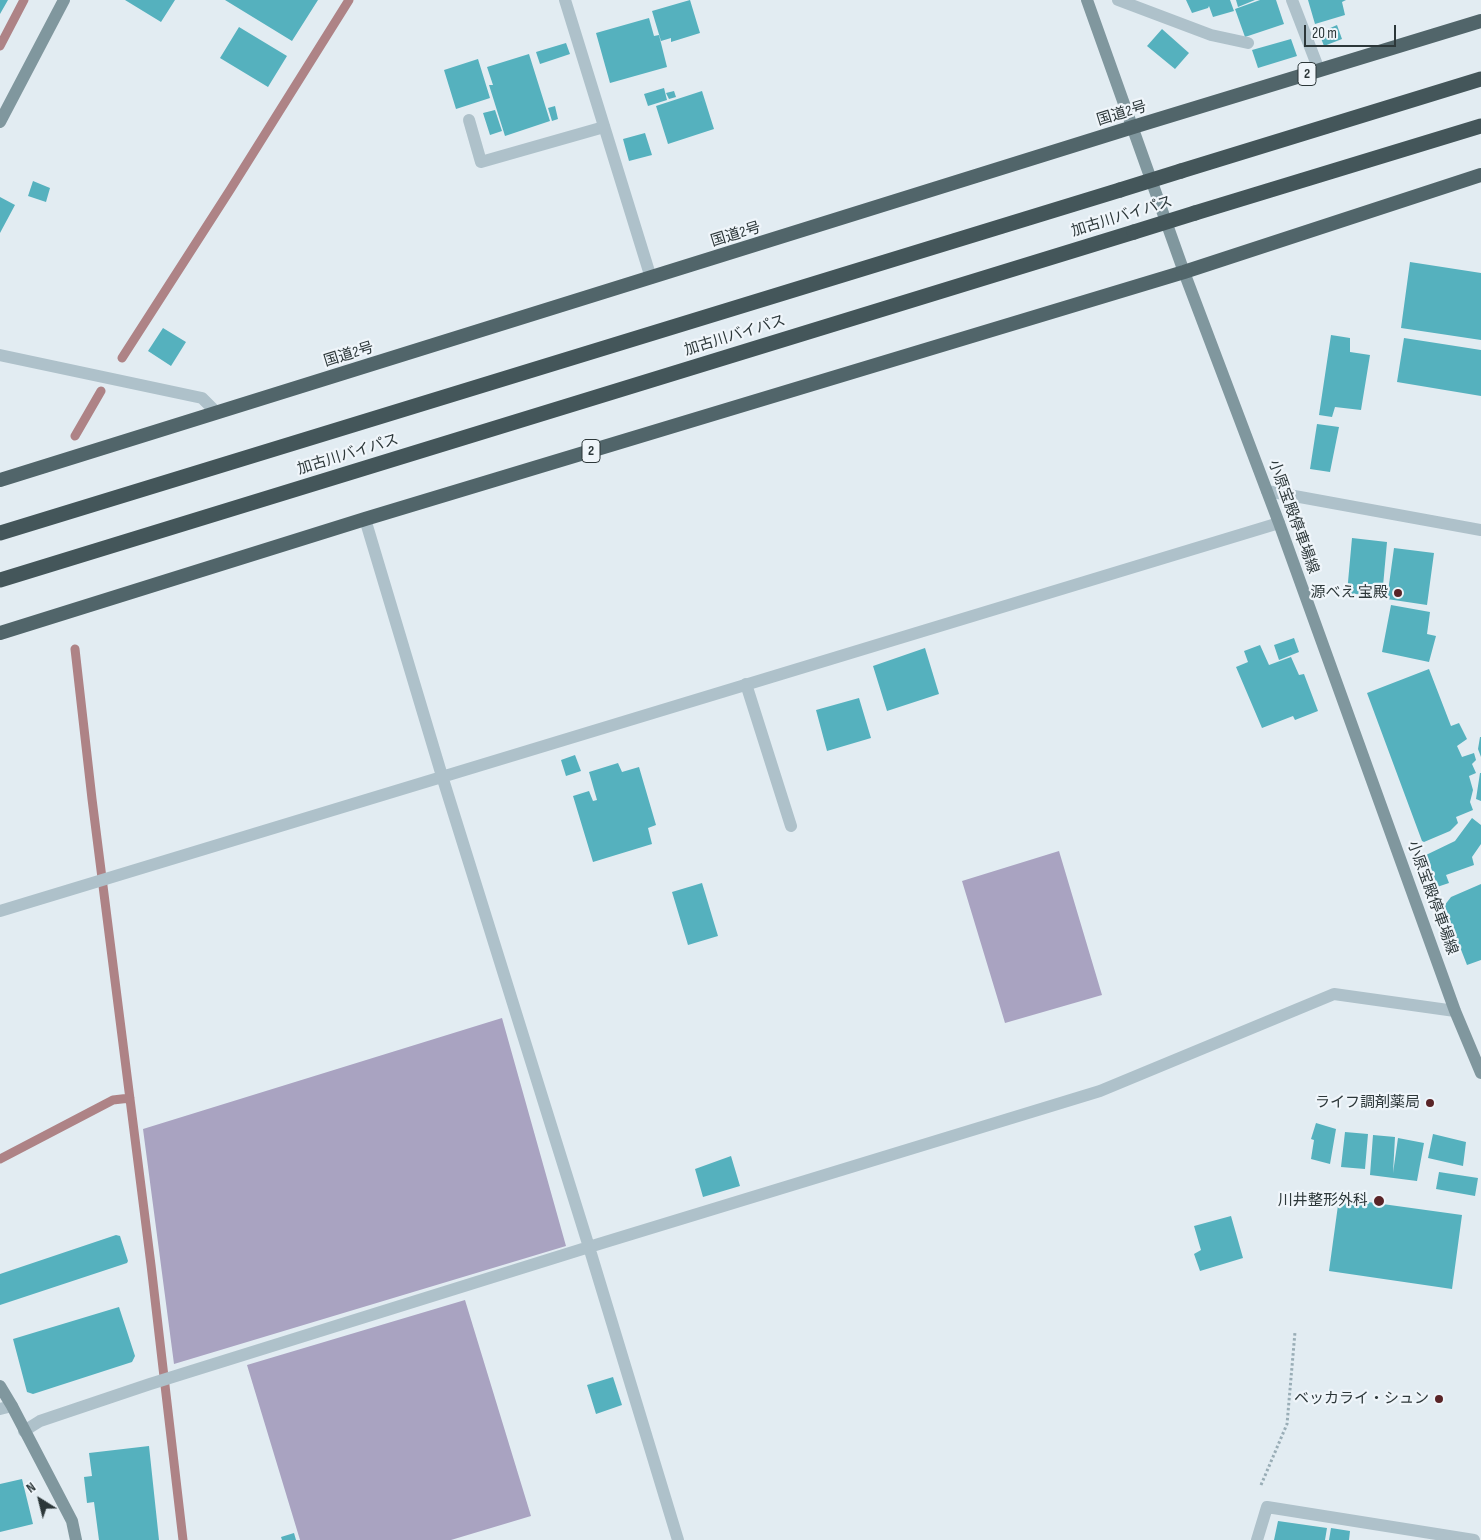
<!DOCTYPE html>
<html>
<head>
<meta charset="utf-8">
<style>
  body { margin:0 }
  #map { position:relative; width:1481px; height:1540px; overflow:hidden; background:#e2ecf2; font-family:"Sofia Sans Condensed",sans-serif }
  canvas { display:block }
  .north { position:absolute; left:15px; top:1475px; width:50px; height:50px; -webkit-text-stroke:4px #eff5fa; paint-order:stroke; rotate:324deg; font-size:14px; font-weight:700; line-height:20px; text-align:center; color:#2c3739 }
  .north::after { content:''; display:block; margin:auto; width:18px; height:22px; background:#2c3739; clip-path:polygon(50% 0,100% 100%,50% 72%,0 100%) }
  .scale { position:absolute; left:1304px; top:25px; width:92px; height:22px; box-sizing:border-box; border:2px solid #2c3739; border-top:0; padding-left:6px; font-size:15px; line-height:18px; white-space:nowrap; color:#2c3739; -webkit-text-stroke:4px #eff5fa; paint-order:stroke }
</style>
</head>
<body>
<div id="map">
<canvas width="1481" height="1540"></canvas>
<div class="north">N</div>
<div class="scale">20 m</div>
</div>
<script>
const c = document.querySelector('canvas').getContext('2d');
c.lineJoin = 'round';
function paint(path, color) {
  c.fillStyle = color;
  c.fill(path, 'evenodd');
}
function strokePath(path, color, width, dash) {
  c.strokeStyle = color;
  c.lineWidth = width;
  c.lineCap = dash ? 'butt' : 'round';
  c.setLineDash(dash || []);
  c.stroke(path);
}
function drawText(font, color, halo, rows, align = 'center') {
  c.font = font + ' "Sofia Sans Condensed","Noto Sans JP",sans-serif';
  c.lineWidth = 4.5;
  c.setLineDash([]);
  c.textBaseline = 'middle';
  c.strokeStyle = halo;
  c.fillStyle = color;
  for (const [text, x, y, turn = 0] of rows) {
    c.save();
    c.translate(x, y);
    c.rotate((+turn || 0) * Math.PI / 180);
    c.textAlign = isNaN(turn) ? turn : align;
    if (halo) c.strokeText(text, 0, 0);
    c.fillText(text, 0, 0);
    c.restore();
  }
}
const green = new Path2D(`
  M1059 851 1102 995 1005 1023 962 881Z
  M502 1018 566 1246 174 1364 143 1129Z
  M465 1300 531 1516 451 1540H300L247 1365Z`);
const stream = new Path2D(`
  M0 46 24 0
  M122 358 230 190 349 0
  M75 436 101 391
  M75 649 92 799 151 1265 183 1540
  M0 1159 113 1100 130 1098`);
const building = new Path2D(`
  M0 0H8L0 14Z
  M125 0H175L161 22Z
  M225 0H318L292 41Z
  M690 0 700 33 671 42V38L661 41 652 11Z
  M1186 0H1230L1234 11 1213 17 1209 6 1208 8 1192 13Z
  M1236 0H1255L1238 7Z
  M1260 0H1276L1284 24 1245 37 1235 9Z
  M1308 0H1346L1342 2 1345 15 1315 24Z
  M649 18 654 36 659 35 667 67 610 83 596 33Z
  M1337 25 1342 39 1324 46 1319 33Z
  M239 27 287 56 268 87 220 58Z
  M1162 29 1189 53 1175 69 1147 46Z
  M1291 39 1297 56 1258 68 1252 50Z
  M566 43 570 54 540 64 536 52Z
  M529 54 550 121 505 136 489 85H493L487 67Z
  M478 59 490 98 456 109 444 70Z
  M664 88 667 100 648 106 644 94Z
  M674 91 676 97 669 99 666 93Z
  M702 91 714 129 668 144 656 106Z
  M555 106 558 119 552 121 548 108Z
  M495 110 502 131 490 135 483 113Z
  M645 133 652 155 629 161 623 139Z
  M33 181 50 188 46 202 28 196Z
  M0 197 15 205 0 233Z
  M1410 262 1481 273V340L1401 328Z
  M163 328 186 342 171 366 148 351Z
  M1331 335 1350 338V352L1370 355 1361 410 1335 407 1332 417 1319 415Z
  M1404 338 1481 350V396L1397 382Z
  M1317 424 1339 427 1330 472 1310 469Z
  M1352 538 1387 542 1382 597 1347 593Z
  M1394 548 1434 553 1427 605 1387 599Z
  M1391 605 1430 612 1427 634 1436 636 1429 662 1382 652Z
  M1294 638 1299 652 1279 660 1274 645Z
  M1260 645 1269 665 1291 657 1299 675 1304 674 1318 711 1295 720 1293 716 1262 728 1236 667 1248 662 1244 651Z
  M925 648 939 694 887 711 873 666Z
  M1429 669 1451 726 1459 723 1467 739 1457 746 1462 757 1474 753 1476 760 1472 764 1476 773 1469 776 1473 790 1470 802 1473 810 1456 817 1458 823 1450 831 1424 842 1422 841 1367 693Z
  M859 698 871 738 827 751 816 710Z
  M1480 737H1481V757L1478 749Z
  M575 755 581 771 566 776 561 760Z
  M618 763 622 772 639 767 656 825 648 828 652 844 593 862 573 796 589 791 593 801 597 800 589 772Z
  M1480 773H1481V801L1476 799Z
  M1472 818 1481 825V844L1472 857 1474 865 1446 875 1449 883 1437 887 1426 855 1455 841Z
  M702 883 718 936 688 945 672 892Z
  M1481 884V960L1467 965 1444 906 1451 897Z
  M1316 1123 1336 1129 1330 1164 1311 1159 1314 1140 1311 1139Z
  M1345 1132 1368 1134 1365 1169 1341 1167Z
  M1433 1134 1466 1142 1463 1166 1428 1158Z
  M1373 1135 1395 1137 1393 1173 1398 1138 1424 1143 1417 1181 1370 1175Z
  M731 1156 740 1186 703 1197 695 1169Z
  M1439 1172 1478 1178 1475 1196 1436 1189Z
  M1339 1198 1462 1215 1452 1289 1329 1271Z
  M1231 1216 1243 1258 1200 1271 1194 1254 1201 1250 1194 1226Z
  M116 1235 120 1236 128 1261 127 1263 0 1305V1274Z
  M119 1307 135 1356 132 1362 33 1394 27 1392 13 1339Z
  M613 1377 622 1405 596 1414 587 1385Z
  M149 1446 159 1540H99L94 1502 87 1503 84 1477 92 1476 89 1453Z
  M22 1479 33 1524 0 1532V1484Z
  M1278 1521 1327 1528 1325 1540H1274Z
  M1331 1528 1350 1531 1349 1540H1329Z
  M294 1533 296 1540H282L281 1537Z`);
const path = new Path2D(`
  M1261 1485 1287 1424 1295 1332`);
const service = new Path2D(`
  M469 120 481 162 604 127`);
const minor = new Path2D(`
  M565 0 651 278
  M1118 0 1211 35 1248 43
  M1292 0 1319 70
  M0 355 202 398 217 413
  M1267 491 1481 530
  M365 519 442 776 589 1247 678 1540
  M746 684 791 826
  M0 911 1279 523
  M0 1409 12 1406
  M24 1431 40 1421 150 1384 589 1247 1100 1091 1334 994 1455 1011
  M1257 1540 1267 1507 1474 1540`);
const secondary = new Path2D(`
  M1087 0 1184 272 1279 523 1455 1011 1481 1073
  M0 122 64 0
  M0 1386 12 1406 72 1521 76 1540`);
const trunk = new Path2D(`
  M0 480 1133 127 1481 21
  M0 633 365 519 1184 272 1481 175`);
const motorway = new Path2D(`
  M1181 171 1481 79
  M1195 213 1481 126
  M0 533 1120 190
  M0 580 1134 232`);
const motorwayBridge = new Path2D(`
  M1120 190 1181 171
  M1134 232 1195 213`);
const markers = [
  [1398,593,5,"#592427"],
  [1430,1103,5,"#592427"],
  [1379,1201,6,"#592427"],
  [1439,1399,5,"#592427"]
];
const shields = [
  [1307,74,18],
  [591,451,18]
];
const shieldNames = [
  ["2",1307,74],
  ["2",591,451]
];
const streetNames = [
  ["国道2号",1122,114,-17],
  ["加古川バイパス",1122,217,-17],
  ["国道2号",736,235,-17],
  ["加古川バイパス",735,336,-17],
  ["国道2号",349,355,-17],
  ["加古川バイパス",348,455,-17],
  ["小原宝殿停車場線",1293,517,70],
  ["小原宝殿停車場線",1432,898,70]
];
const poiNames = [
  ["源べえ 宝殿",1388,593],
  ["ライフ調剤薬局",1420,1103],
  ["川井整形外科",1368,1201],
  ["ベッカライ・シュン",1429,1399]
];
paint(green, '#a9a3c1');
strokePath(stream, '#ae8386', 9);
paint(building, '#55b1be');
strokePath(path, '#99adb6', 3, [2.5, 2.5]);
strokePath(service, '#aec1ca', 12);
strokePath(minor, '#aec1ca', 12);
strokePath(secondary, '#80979e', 12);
strokePath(trunk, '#51656a', 14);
strokePath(motorway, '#44565a', 15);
strokePath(motorwayBridge, '#44565a', 15);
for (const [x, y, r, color] of markers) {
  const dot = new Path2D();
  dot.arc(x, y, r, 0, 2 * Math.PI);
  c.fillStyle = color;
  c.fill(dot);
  strokePath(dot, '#eff5fa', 2);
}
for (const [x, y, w] of shields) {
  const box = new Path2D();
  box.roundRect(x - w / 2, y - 11.5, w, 23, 4);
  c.fillStyle = '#eff5fa';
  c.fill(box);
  strokePath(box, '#2c3739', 1);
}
drawText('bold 14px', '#2c3739', null, shieldNames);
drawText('15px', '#2c3739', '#eff5fa', streetNames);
drawText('15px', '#2c3739', '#eff5fa', poiNames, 'right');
</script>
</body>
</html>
